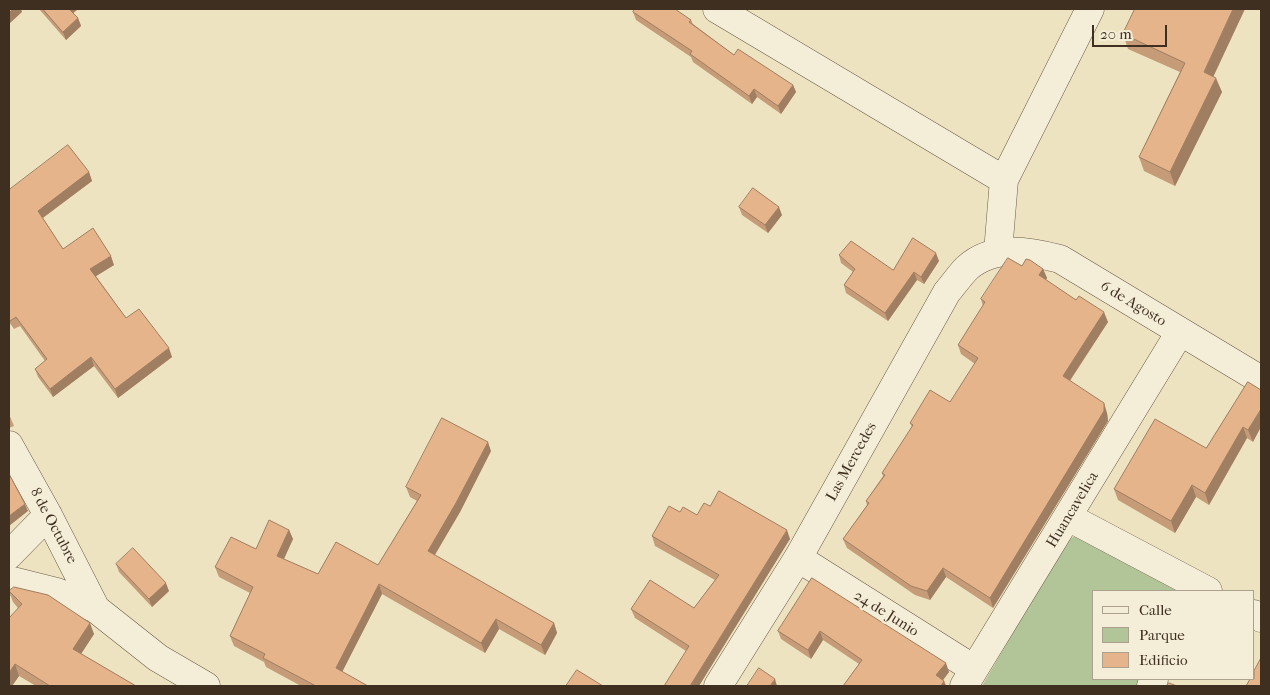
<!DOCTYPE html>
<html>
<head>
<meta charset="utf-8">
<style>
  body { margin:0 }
  #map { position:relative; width:1270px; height:695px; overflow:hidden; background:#eee3c1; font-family:"IM FELL French Canon",serif }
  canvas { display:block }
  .frame { position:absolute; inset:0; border:10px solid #3f2f21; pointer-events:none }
  .legend { position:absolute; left:1092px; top:590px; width:162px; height:90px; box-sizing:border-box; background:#f4edd7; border:1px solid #aca18e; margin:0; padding:6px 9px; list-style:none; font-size:15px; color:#3f2f21 }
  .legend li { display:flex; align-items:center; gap:10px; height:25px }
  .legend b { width:25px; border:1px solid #aca18e }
  .scale { position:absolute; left:1092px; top:25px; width:75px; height:22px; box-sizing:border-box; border:2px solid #3f2f21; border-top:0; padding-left:6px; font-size:15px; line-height:18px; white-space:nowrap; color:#3f2f21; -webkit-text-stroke:4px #f4edd7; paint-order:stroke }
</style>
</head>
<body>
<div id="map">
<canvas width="1270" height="695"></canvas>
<div class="frame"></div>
<ul class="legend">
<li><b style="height:6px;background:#f4edd7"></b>Calle</li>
<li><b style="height:14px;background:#b2c598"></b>Parque</li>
<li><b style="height:14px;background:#e5b48b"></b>Edificio</li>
</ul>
<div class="scale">20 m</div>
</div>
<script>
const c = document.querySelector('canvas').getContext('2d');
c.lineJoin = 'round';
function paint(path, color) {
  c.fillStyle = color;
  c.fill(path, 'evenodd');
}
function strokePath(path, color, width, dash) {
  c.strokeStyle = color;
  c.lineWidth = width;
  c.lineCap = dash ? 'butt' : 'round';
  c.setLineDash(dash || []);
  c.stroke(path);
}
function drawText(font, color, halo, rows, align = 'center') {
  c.font = font + ' "IM FELL French Canon",serif';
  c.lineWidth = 5;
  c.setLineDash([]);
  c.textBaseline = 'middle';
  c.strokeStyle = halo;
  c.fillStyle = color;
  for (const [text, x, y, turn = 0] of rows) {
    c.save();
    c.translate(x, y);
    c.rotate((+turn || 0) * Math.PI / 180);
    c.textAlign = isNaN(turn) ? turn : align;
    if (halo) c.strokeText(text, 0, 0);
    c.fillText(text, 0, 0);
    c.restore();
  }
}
const green = new Path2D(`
  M1084 535 1180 591H1094V679H1147L1144 686H982L1065 544 1073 537Z`);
const minor = new Path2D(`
  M717 9 1004 180
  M998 252 1004 180 1090 9
  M9 445 48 515 96 609
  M1068 517 1208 591
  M9 555 48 515
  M798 558 974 669
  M9 580 57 592 96 609 158 658 206 686
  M1254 614 1261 618
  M718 686 798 558 947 292C954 284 960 275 967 268 994 244 1029 251 1060 259L1261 380
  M964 686 1180 332
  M1151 686 1154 679`);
const wall = new Path2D(`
  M39 9H78L73 13 78 18 81 26 66 40Z
  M1135 9 1214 77 1222 92 1175 186 1144 171 1139 157 1180 72 1128 49 1123 34Z
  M633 12 691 20 693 24 734 55 793 85 796 92 781 114 757 97 752 104 693 62 691 57 636 20Z
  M89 172 92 181 43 218 63 249 114 265 96 276 126 318 172 357 118 398 94 366 53 397 38 377 35 369 45 361 20 326 14 329 9 322V190Z
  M739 207 782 215 768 233 742 215Z
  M839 255 893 270 939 261 924 284 917 280 888 321 846 293 844 285 853 272 841 263Z
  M1022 266 1043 269 1047 278 1046 280 1108 322 1070 381 1107 413 1108 421 993 608 946 577 930 600 915 595 847 548 843 539 867 505 866 501 883 476 882 473 912 427 910 423 950 402 975 364 961 354 958 345 983 306 981 299Z
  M1248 382 1253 442 1247 438 1209 505 1196 497 1175 533 1118 500 1114 489 1206 448Z
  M9 414 14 426 9 428Z
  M491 451 460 512 435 555 554 623 557 633 545 655 499 629 485 653 382 594 342 672 368 686H301L266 667 264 662 234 646 230 636 250 593 219 577 215 567 256 549 289 530 293 539 284 559 318 574 378 565 417 501 410 497 406 487Z
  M710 506 790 539 686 651 635 618 631 609 694 608 715 580 655 546 652 536 680 512 697 515Z
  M116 564 169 591 152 607 119 572Z
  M812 578 949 672 943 680 944 681 946 686H843L859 664 823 640 811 659 781 639 778 631Z
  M9 591 94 634 81 654 136 686H36L19 676 12 686H9L18 608 13 602Z`);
const shadedWall = new Path2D(`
  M13 9H21L22 12 9 24V13Z
  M69 9H78L71 15Z
  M1233 9H1245L1209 86 1204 72Z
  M78 18 81 26 66 40 63 32Z
  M1216 78 1222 92 1175 186 1170 172Z
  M793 85 796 92 781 114 778 106Z
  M754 89 757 97 752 104 749 96Z
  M89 172 92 181 41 219 38 211Z
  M779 207 782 215 768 233 765 225Z
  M936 253 939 261 924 284 921 277Z
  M111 256 114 265 93 278 90 269Z
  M1043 269 1047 278 1043 285 1039 275Z
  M914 272 917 280 888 321 885 313Z
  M1104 312 1108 322 1066 386 1063 376Z
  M169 348 172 357 118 398 115 389Z
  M91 357 94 366 53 397 50 389Z
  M1104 403 1107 413 1108 421 993 608 990 598Z
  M1261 409V427L1253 442 1248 430Z
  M1243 427 1247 438 1209 505 1205 493Z
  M488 442 491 451 460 512 431 561 428 551Z
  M1192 485 1196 497 1175 533 1171 521Z
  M25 504 28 511 9 526V516Z
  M289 530 293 539 281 565 277 556Z
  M787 530 790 539 699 686H690Z
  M943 568 946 577 930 600 927 591Z
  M166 583 169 591 152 607 149 599Z
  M379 584 382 594 339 678 336 668Z
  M496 619 499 629 485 653 481 643Z
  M90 623 94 634 77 660 73 649Z
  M554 623 557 633 545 655 541 645Z
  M820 631 823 640 811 659 808 650Z
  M946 663 949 672 940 684 936 675Z
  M15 664 19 676 12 686H9V673Z
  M775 679 777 686H770Z
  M944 681 946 686H941Z`);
const building = new Path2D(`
  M9 9H13L9 13Z
  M43 9H69L78 18 63 32Z
  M635 9H675L691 20 689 22 734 55 738 49 793 85 778 106 754 89 749 96 690 54 692 51 633 12Z
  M1135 9H1233L1204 72 1216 78 1170 172 1139 157 1185 63 1123 34Z
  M68 145 89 172 38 211 63 249 93 228 111 256 90 269 126 318 139 309 169 348 115 389 91 357 50 389 35 369 47 359 16 317 10 321 9 318V190Z
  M753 188 779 207 765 225 739 207Z
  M913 238 936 253 921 277 914 272 885 313 844 285 855 269 839 255 851 241 893 270Z
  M1008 258 1022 266 1026 259 1030 260 1043 269 1039 275 1076 300 1079 296 1104 312 1063 376 1104 403V411L990 598 943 568 927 591 911 586 843 539 869 503 866 501 885 475 882 473 913 425 910 423 930 390 950 402 978 358 958 345 985 302 981 299Z
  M1248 382 1261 390V409L1248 430 1243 427 1205 493 1192 485 1171 521 1114 489 1155 419 1206 448Z
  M442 418 488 442 456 503 428 551 554 623 541 645 496 619 481 643 379 584 336 668 368 686H316L263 658 265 654 230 636 253 587 215 567 231 537 256 549 269 520 289 530 277 556 318 574 336 542 378 565 421 495 406 487Z
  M9 474 25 504 9 516Z
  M719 491 787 530 690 686H664L689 646 631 609 650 580 694 608 719 575 652 536 669 506 680 512 683 507 697 515 704 503 710 506Z
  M133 548 166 583 149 599 116 564Z
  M812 578 946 663 936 675 944 681 941 686H843L862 660 820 631 808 650 778 631Z
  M14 587 48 595 90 623 73 649 136 686H50L15 664 9 673V618L22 604 9 591Z
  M1261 658V686H1246L1250 679H1254V671Z
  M759 668 775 679 770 686H747Z
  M577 670 603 686H566Z
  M1169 683 1177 686H1167Z`);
const streetNames = [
  ["6 de Agosto",1133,304,31],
  ["Las Mercedes",852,462,-61],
  ["Huancavelica",1073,510,-59],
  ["8 de Octubre",53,526,62],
  ["24 de Junio",886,614,32]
];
paint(green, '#b2c598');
strokePath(minor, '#6b5c49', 29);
strokePath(minor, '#f4edd7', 28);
paint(wall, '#c59b78');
paint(shadedWall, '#a07e61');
paint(building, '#e5b48b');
strokePath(building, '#a07e61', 1);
drawText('15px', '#3f2f21', '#f4edd7', streetNames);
</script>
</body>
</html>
